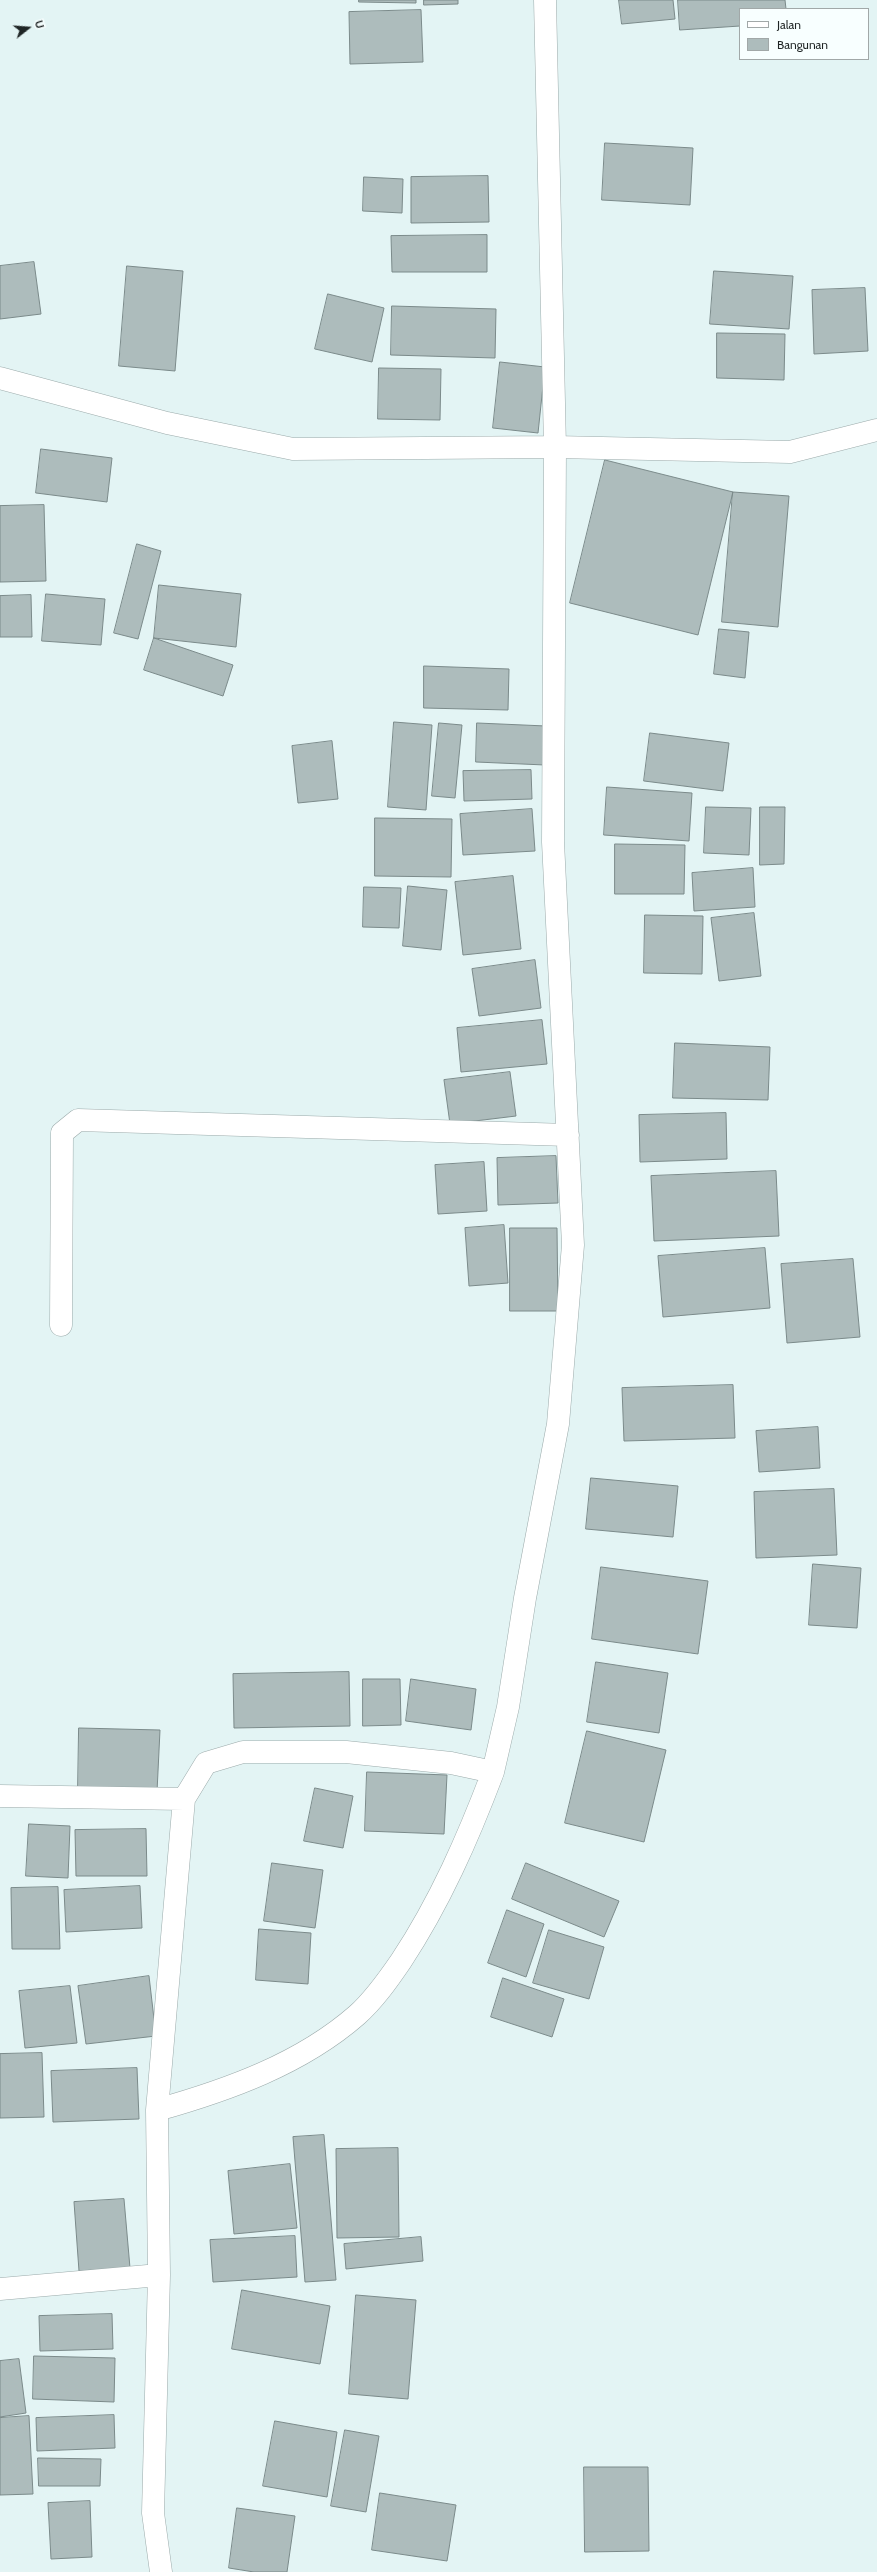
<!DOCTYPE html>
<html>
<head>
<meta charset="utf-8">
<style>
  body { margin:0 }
  #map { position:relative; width:877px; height:2572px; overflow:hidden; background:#e3f4f4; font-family:Cabin,sans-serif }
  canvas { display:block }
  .legend { position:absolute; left:739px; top:8px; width:130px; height:52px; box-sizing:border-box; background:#f8ffff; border:1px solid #a1a8a8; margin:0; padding:5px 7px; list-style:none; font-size:12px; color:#1f2525 }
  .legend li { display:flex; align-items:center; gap:8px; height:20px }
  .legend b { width:20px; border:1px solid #a1a8a8 }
  .north { position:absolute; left:8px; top:8px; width:40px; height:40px; -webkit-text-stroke:3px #f8ffff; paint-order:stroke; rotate:73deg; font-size:11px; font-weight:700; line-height:16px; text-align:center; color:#1f2525 }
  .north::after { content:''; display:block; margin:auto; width:14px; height:18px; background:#1f2525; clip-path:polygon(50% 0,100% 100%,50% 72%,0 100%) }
</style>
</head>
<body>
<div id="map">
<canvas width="877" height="2572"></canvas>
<ul class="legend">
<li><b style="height:5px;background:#fff"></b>Jalan</li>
<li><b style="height:11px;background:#adbcbc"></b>Bangunan</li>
</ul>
<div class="north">U</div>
</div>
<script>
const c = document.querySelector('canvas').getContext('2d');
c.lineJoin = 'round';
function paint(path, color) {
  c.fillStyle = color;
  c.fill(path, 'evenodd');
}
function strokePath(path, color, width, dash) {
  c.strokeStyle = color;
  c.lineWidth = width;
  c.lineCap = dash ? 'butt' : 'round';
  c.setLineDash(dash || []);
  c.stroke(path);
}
const building = new Path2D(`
  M359 0H416V3L359 2Z
  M424 0H458V4L424 5Z
  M619 0H673L675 19 622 24Z
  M678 0H785L786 9H740V26L680 30Z
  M421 10 423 62 350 64 349 12Z
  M605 143 693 148 690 205 602 200Z
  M488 176 489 222 411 223V177Z
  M364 177 403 179 402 213 363 211Z
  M487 235V272H392L391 236Z
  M34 262 41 314 0 319V266Z
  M127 266 183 271 175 371 119 366Z
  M714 271 793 276 789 329 710 324Z
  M865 288 868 351 814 354 812 290Z
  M328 294 384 308 372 362 315 349Z
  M392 306 496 309 495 358 391 355Z
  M717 333 785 334 784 380 717 378Z
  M500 362 545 367 538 433 493 428Z
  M379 368 441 369 440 420 378 419Z
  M41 449 112 458 107 502 36 493Z
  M605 460 733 492 698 635 570 603Z
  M733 492 789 496 778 627 722 622Z
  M44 505 46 581 0 582V506Z
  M137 544 161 551 138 639 114 633Z
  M159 585 241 594 236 647 154 638Z
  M46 594 105 599 101 645 42 641Z
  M31 595 32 637H0V596Z
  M719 629 749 632 745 678 714 674Z
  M154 638 233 665 223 696 144 670Z
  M424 666 509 669 508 710 424 708Z
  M394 722 432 725 426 810 388 807Z
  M439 723 462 725 455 798 432 796Z
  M477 723 546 726 545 765 476 762Z
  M650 733 729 743 723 791 644 781Z
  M332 741 338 799 298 803 292 746Z
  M531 770 532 799 464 801 463 771Z
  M607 787 692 793 689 841 604 835Z
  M706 807 751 808 749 855 704 853Z
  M760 807H785L784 864 760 865Z
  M532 809 535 851 463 855 460 814Z
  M375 818 452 819 451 877 375 876Z
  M615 844 685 845 684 894H615Z
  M753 868 755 907 694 911 692 873Z
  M513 876 521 949 463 955 455 882Z
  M408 886 447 890 441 950 403 946Z
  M364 887 401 888 399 928 363 927Z
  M754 913 761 976 719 981 711 918Z
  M645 915 703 916 702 974 644 973Z
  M535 960 541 1008 479 1016 472 969Z
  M542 1020 547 1064 461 1072 457 1028Z
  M675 1043 770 1047 768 1100 673 1098Z
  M510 1072 516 1116 450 1124 444 1080Z
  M726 1113 727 1159 640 1162 639 1115Z
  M556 1156 558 1203 498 1205 497 1158Z
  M484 1162 487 1211 438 1214 435 1165Z
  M776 1171 779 1236 654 1241 651 1176Z
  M504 1225 508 1283 469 1286 465 1228Z
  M510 1228H557L558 1311H510Z
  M765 1248 770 1308 663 1317 658 1256Z
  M853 1259 860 1337 787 1343 781 1264Z
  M733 1385 735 1438 624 1441 622 1388Z
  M818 1427 820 1468 759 1472 756 1431Z
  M591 1478 678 1486 673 1537 586 1529Z
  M834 1489 837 1555 756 1558 754 1492Z
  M813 1564 861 1568 857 1628 809 1625Z
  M601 1567 708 1581 698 1654 592 1639Z
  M596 1662 668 1673 659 1733 587 1722Z
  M349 1672 350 1726 234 1728 233 1674Z
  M363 1679H400L401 1725 363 1726Z
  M411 1679 476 1689 471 1730 406 1721Z
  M79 1728 160 1730 157 1792 78 1789Z
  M587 1731 666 1750 644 1842 565 1823Z
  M367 1772 447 1775 444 1834 365 1831Z
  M315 1788 353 1796 343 1848 304 1841Z
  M29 1824 70 1826 68 1878 26 1876Z
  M146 1829 147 1876H76L75 1830Z
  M272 1863 323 1870 315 1928 264 1921Z
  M526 1863 619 1901 604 1937 512 1899Z
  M140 1886 142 1928 66 1932 64 1890Z
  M58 1887 60 1949H12L11 1888Z
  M507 1910 544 1924 526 1977 488 1963Z
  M259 1929 311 1933 308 1984 256 1980Z
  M549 1930 604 1947 589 1999 533 1983Z
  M149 1976 156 2036 86 2044 78 1986Z
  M503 1978 564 1999 552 2037 491 2017Z
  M70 1986 77 2043 25 2048 19 1991Z
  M42 2053 44 2117 0 2118V2054Z
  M137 2068 139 2119 53 2122 51 2071Z
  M324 2135 336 2280 305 2282 293 2137Z
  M398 2148 399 2237 337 2238 336 2149Z
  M290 2164 297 2228 234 2234 228 2171Z
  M124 2199 130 2268 79 2271 74 2202Z
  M295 2236 297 2277 213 2282 210 2240Z
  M421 2237 423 2261 346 2269 344 2244Z
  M242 2290 330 2306 320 2364 232 2349Z
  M356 2295 416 2300 408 2399 349 2394Z
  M112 2314 113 2349 40 2351 39 2316Z
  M34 2356 115 2358 114 2402 33 2399Z
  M19 2359 26 2413 0 2417V2361Z
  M114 2415 115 2448 37 2451 36 2418Z
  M29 2416 33 2494 0 2495V2418Z
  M275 2421 337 2432 327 2497 263 2486Z
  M345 2430 379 2436 366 2512 331 2506Z
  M38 2458 101 2459 100 2486H39Z
  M584 2467H648L649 2551 585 2552Z
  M380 2493 456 2505 447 2561 372 2550Z
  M90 2501 92 2557 51 2559 48 2503Z
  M237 2508 295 2516 287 2572H254L229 2568Z`);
const minor = new Path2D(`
  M0 378 167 423 293 449 555 447 790 452 877 430
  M61 1325 62 1133 78 1120 568 1135
  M0 1796 184 1799
  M157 2110C228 2090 301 2064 357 2015 374 2000 388 1980 401 1961 440 1902 468 1838 493 1772
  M0 2289 159 2275
  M161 2572 153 2513 159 2275 157 2110 184 1799 206 1763 243 1752H346L451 1763 493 1772 508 1707 525 1598 558 1424 573 1245 553 842 555 447 545 0`);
paint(building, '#adbcbc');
strokePath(building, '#7b8a8a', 1);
strokePath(minor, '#9baaaa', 23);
strokePath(minor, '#fff', 22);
</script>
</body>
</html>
